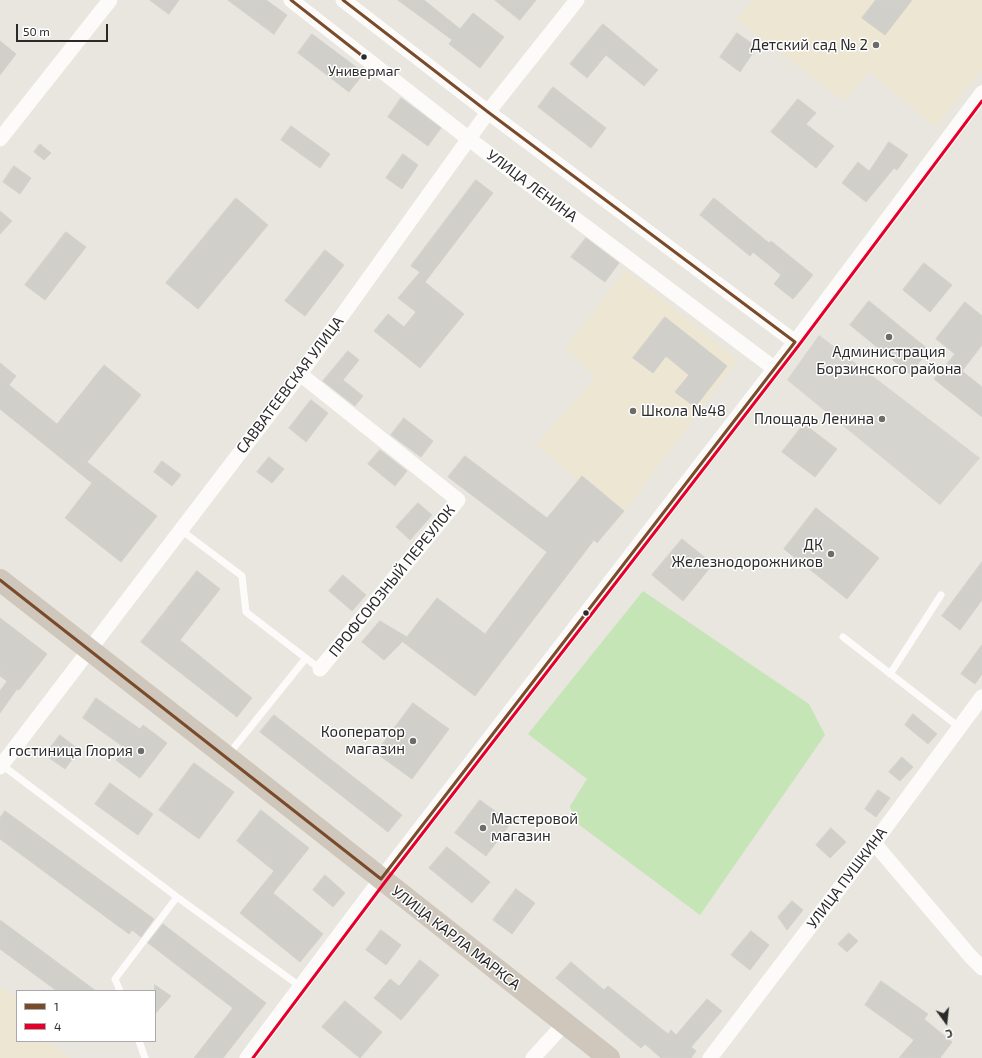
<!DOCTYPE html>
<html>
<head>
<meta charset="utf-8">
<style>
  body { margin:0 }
  #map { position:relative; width:982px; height:1058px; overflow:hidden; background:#e8e6df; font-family:"Exo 2",sans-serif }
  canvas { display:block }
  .legend { position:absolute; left:16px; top:990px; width:140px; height:52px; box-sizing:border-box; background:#fff; border:1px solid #aaa; margin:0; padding:5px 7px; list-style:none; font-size:12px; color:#2a2a2a }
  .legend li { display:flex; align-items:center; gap:8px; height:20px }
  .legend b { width:20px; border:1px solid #aaa }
  .north { position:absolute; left:926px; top:1002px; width:40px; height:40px; -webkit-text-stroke:3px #fff; paint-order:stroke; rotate:165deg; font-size:11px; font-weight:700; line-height:16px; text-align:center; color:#2a2a2a }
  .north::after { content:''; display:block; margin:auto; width:14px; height:18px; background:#2a2a2a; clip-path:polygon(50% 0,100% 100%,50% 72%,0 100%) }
  .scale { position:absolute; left:16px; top:24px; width:92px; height:18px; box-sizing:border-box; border:2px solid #2a2a2a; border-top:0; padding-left:5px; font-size:12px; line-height:14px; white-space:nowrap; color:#2a2a2a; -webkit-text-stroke:3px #fff; paint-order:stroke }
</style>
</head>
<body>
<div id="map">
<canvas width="982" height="1058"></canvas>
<ul class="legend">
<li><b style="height:5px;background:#7a4b2a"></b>1</li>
<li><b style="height:5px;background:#e4002b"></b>4</li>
</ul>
<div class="north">С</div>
<div class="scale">50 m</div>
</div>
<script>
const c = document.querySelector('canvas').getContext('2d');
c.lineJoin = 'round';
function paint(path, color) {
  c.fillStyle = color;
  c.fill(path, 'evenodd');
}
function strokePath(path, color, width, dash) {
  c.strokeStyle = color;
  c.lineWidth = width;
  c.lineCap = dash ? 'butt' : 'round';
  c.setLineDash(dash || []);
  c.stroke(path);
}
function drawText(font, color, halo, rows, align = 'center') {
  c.font = font + ' "Exo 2",sans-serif';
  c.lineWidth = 3;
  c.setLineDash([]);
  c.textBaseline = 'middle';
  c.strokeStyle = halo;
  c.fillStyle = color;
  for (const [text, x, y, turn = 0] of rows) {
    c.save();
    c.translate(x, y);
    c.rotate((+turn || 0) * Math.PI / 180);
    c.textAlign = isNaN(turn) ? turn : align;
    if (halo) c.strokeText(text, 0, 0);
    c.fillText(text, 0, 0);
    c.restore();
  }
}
const education = new Path2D(`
  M752 0H982V70L935 127 869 72 844 101 736 20Z
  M626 270 738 360 621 516 536 445 595 378 565 348Z
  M0 986 17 998V1041H49L71 1058H0Z`);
const green = new Path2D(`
  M643 591 809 704 825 735 700 915 574 821 570 806 587 779 528 734Z`);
const plaza = new Path2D(`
  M819 335 980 458 940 505 787 380Z`);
const building = new Path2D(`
  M150 0H179L169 14Z
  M228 0H266L287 15 274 34Z
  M398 0H424L460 29 473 13 504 37 480 68 449 44 452 40Z
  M495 0H536L520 20Z
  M876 0H912L885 35 862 18Z
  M603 24 658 70 644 86 606 55 587 78 570 64Z
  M737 33 757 47 740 72 720 57Z
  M312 34 364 73 349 92 298 53Z
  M0 41 16 54 0 75Z
  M553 87 606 128 591 148 538 107Z
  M401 98 441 128 428 146 388 117Z
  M798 99 816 113 806 124 834 146 816 168 771 132Z
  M291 126 330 154 320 168 281 140Z
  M889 142 908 155 897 170 894 168 866 202 842 183 858 162 869 171Z
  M40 144 51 153 44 160 34 152Z
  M403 154 418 165 402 189 386 178Z
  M14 166 31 178 20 194 3 182Z
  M476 180 493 193 425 282 464 314 420 368 374 331 388 314 404 327 416 312 398 298 420 272 411 266Z
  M236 198 268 225 198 309 166 283Z
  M714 198 769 243 771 241 813 275 793 299 774 284 781 275 753 252 750 256 700 215Z
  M0 211 12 221 0 234Z
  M66 232 86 247 45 300 25 285Z
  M586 238 619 263 605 282 571 257Z
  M325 250 344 265 305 316 285 301Z
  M924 263 952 285 930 312 903 290Z
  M869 301 929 350 910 374 850 325Z
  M965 302 982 316V345L962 371 982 387V417L934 379 955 354 936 339Z
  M665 317 727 366 695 407 675 392 689 375 666 356 653 373 633 358Z
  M348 351 359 360 343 380 363 396 355 406 323 381Z
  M0 363 16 376 9 385 57 424 104 365 141 395 87 462 157 516 121 562 65 518 92 483 0 409Z
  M311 400 328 413 306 442 289 428Z
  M404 418 433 441 421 457 391 435Z
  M804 424 837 449 815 477 782 452Z
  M380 450 407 471 395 486 368 464Z
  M465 456 547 518 582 476 624 511 597 543 594 540 475 696 403 642 437 598 485 634 547 552 448 477Z
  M269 457 284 469 272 483 257 472Z
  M162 461 181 475 172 486 154 472Z
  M418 503 432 515 410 540 396 527Z
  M816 508 879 558 847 599 784 549Z
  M682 539 713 564 683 601 652 575Z
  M982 562V600L960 630 942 616Z
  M197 571 220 589 180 640 252 698 237 717 141 642Z
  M343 575 366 595 352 611 329 591Z
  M0 618 47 654 19 690 17 689 0 713V691L7 681 0 676Z
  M380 621 407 637 384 660 362 642Z
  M982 645V674L975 684 961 674Z
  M96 698 140 729 143 725 167 743 140 778 116 760 125 748 83 718Z
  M413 703 449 729 412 779 376 753Z
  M913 714 937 734 928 744 905 725Z
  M274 715 402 815 388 832 260 732Z
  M60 735 79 750 65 769 45 755Z
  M902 757 913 767 900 781 889 772Z
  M194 763 234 792 199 839 159 810Z
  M110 783 153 814 138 835 95 804Z
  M878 790 890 798 876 817 865 809Z
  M480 800 511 823 486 856 455 833Z
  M261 810 309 848 273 893 323 934 300 962 240 913 274 871 237 841Z
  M5 811 154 919 141 937 132 930 129 934 0 839V818Z
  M831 828 846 842 830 858 816 845Z
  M447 847 490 882 472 903 429 868Z
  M325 875 345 893 333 907 313 890Z
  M516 889 535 903 512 934 493 920Z
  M792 901 803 910 787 930 778 917Z
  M0 920 96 991H57L0 949Z
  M163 924 266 1003 223 1058H194L233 1008 148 943Z
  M381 930 401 945 386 965 366 950Z
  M751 931 769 945 750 970 731 955Z
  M849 933 858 941 847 952 838 944Z
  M420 960 439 975 401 1020 374 998 390 979 399 986Z
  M571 962 604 990 608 986 668 1034 671 1030 676 1035 707 999 722 1011 691 1047 696 1051 691 1058H661L645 1044 641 1048 556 978Z
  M881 981 928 1014 924 1019 952 1042 940 1058H899L914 1040 865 1005Z
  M155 985 171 996 155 1014Z
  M345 1001 382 1032 360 1058 322 1027Z`);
const lane = new Path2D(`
  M181 530 242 576 246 612 320 669
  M843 637 959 727
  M890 674 941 595
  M228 755 306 658
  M2 765 177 897 301 987
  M120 991 115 979 177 897
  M139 1041 145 1058`);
const street = new Path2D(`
  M291 0 469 139 775 369
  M343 0 488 112 795 342
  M0 139 110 0
  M300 374 458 500 320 669
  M0 767 300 374 488 112 577 0
  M874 843 971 957 982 968
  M247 1058 381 879 795 342 982 93
  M533 1058 564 1024
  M710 1058 874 843 982 697`);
const highway = new Path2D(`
  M0 580 227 757 609 1058`);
const bus1 = new Path2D(`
  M291 0 365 58
  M343 0 488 112 795 342 381 879
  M0 580 381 879`);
const bus2 = new Path2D(`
  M253 1058 385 882 799 345 982 101`);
const markers = [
  [876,45,4,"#6c6c69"],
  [364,57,3.5,"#2a2a2a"],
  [889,337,4,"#6c6c69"],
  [633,411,4,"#6c6c69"],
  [882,419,4,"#6c6c69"],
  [831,554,4,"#6c6c69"],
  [586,613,3.5,"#2a2a2a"],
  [413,741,4,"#6c6c69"],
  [141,751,4,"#6c6c69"],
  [483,828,4,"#6c6c69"]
];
const busNames = [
  ["Универмаг",364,71]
];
const poiNames = [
  ["Детский сад № 2",868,45],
  ["Администрация",889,352,"center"],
  ["Борзинского района",889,369,"center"],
  ["Школа №48",641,411,"left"],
  ["Площадь Ленина",874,419],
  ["ДК",823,545],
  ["Железнодорожников",823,562],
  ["Кооператор",405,732],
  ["магазин",405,749],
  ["гостиница Глория",133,751],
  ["Мастеровой",491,819,"left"],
  ["магазин",491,836,"left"]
];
const streetNames = [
  ["УЛИЦА ЛЕНИНА",532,186,37],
  ["САВВАТЕЕВСКАЯ УЛИЦА",290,385,-53],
  ["ПРОФСОЮЗНЫЙ ПЕРЕУЛОК",392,581,-51],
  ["УЛИЦА ПУШКИНА",847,878,-53],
  ["УЛИЦА КАРЛА МАРКСА",456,938,38]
];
paint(education, '#ece6d3');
paint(green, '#c6e5b7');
paint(plaza, '#d6d4ce');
paint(building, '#d1cfca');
strokePath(building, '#d3d1cb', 1);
strokePath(lane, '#fcfbfa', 7);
strokePath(street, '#fcfbfa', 15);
strokePath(highway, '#cfc7bc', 22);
strokePath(bus1, '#7a4b2a', 3);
strokePath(bus2, '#e4002b', 3);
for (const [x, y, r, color] of markers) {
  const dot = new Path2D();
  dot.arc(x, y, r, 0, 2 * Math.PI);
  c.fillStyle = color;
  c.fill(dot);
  strokePath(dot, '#fff', 1.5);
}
drawText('14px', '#2a2a2a', '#fff', busNames);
drawText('15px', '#2a2a2a', '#fff', poiNames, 'right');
drawText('15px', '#2a2a2a', '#fff', streetNames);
</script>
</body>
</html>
